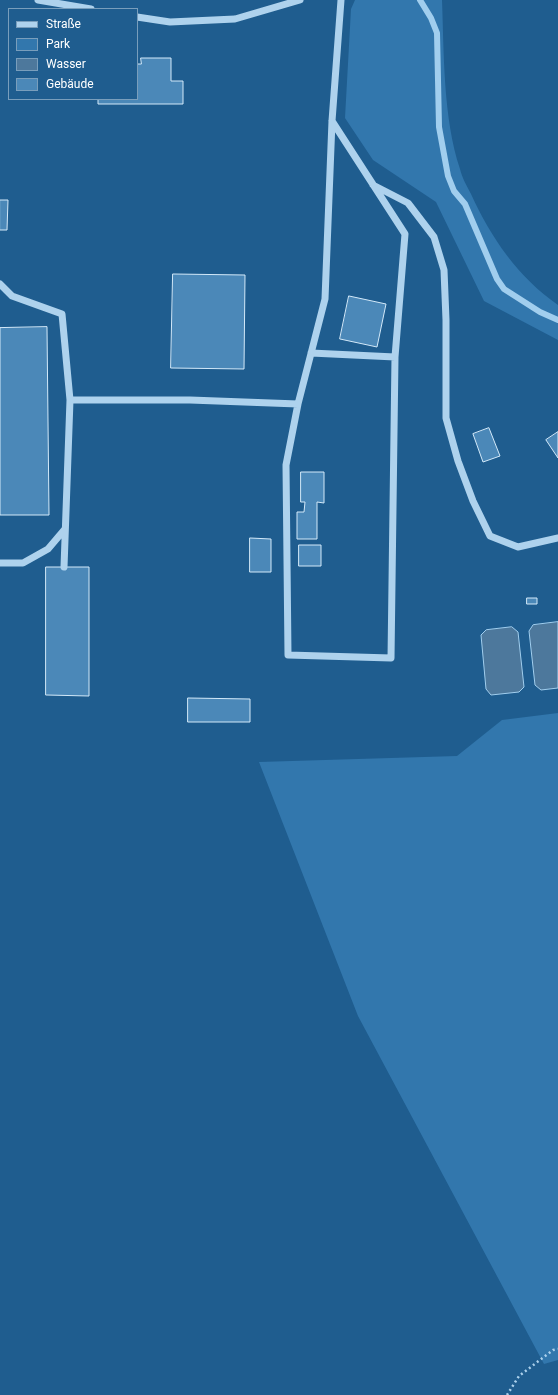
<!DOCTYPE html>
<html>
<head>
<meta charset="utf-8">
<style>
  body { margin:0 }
  #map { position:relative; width:558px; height:1395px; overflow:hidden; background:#1f5d8f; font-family:Roboto,sans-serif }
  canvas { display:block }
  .legend { position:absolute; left:8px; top:8px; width:130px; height:92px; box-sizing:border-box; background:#1f5d8f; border:1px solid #799ebc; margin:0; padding:5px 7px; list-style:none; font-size:12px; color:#fff }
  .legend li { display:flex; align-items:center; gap:8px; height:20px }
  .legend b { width:20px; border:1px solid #799ebc }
</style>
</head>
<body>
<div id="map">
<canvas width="558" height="1395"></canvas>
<ul class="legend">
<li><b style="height:5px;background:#aed2ed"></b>Straße</li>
<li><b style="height:11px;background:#3277ad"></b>Park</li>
<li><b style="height:11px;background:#4d789c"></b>Wasser</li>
<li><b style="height:11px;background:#4b88b8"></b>Gebäude</li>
</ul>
</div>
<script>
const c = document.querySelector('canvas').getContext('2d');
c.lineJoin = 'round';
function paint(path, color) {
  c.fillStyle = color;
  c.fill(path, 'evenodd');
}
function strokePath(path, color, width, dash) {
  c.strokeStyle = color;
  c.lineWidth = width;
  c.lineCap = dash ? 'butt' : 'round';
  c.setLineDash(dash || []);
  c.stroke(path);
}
const green = new Path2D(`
  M355 0H442C444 53 443 118 460 169 462 178 467 186 471 194 491 238 518 277 558 305V340L484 301 436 202 373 160 345 118 351 9Z
  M558 713V1360L544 1364 358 1016 259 762 457 756 502 720Z`);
const water = new Path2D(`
  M558 622V688L541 690 535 685 529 631 533 625Z
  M512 627 518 632 524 687 519 692 491 695 486 689 481 635 486 630Z`);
const stream = new Path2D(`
  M420 0 431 18 437 33 439 127 448 176 454 191 465 204 497 279 504 289 540 312 558 320`);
const building = new Path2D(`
  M141 58H171V81H183V104H98V99H137V64H141Z
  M0 200H8L7 230H0Z
  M173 274 245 275 244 369 171 368Z
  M349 296 386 304 377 347 340 339Z
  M47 327 49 515H0V328Z
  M489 428 500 456 483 462 473 434Z
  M558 432V458L546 440Z
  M301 472H324V503L317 502V539H297V512H304L305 502H301Z
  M250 538 271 539V572H250Z
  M299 545H321V566H299Z
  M46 567H89V696L46 695Z
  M527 598H537V604H527Z
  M188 698 250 699V722H188Z`);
const path = new Path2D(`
  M507 1395 519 1376 553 1350 558 1349`);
const minor = new Path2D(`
  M38 0 91 9
  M341 0 332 121 325 299 298 404 286 465 288 655 391 658 395 357
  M137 17 170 22 235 19 300 0
  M373 185 408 203 434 237 444 270 446 320V418L458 461 473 501 490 536 518 547 558 538
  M0 284 12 296 62 314 70 400 64 567
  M311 353 395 357 405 234 332 121
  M70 400H190L298 404
  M0 563H23L48 549 65 529`);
paint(green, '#3277ad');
paint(water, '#4d789c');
strokePath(water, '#a1ceee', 1);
strokePath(stream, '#a1ceee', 6);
paint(building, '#4b88b8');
strokePath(building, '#d3e9f9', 1);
strokePath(path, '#aed2ed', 2.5, [2, 3]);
strokePath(minor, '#aed2ed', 7);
</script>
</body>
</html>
